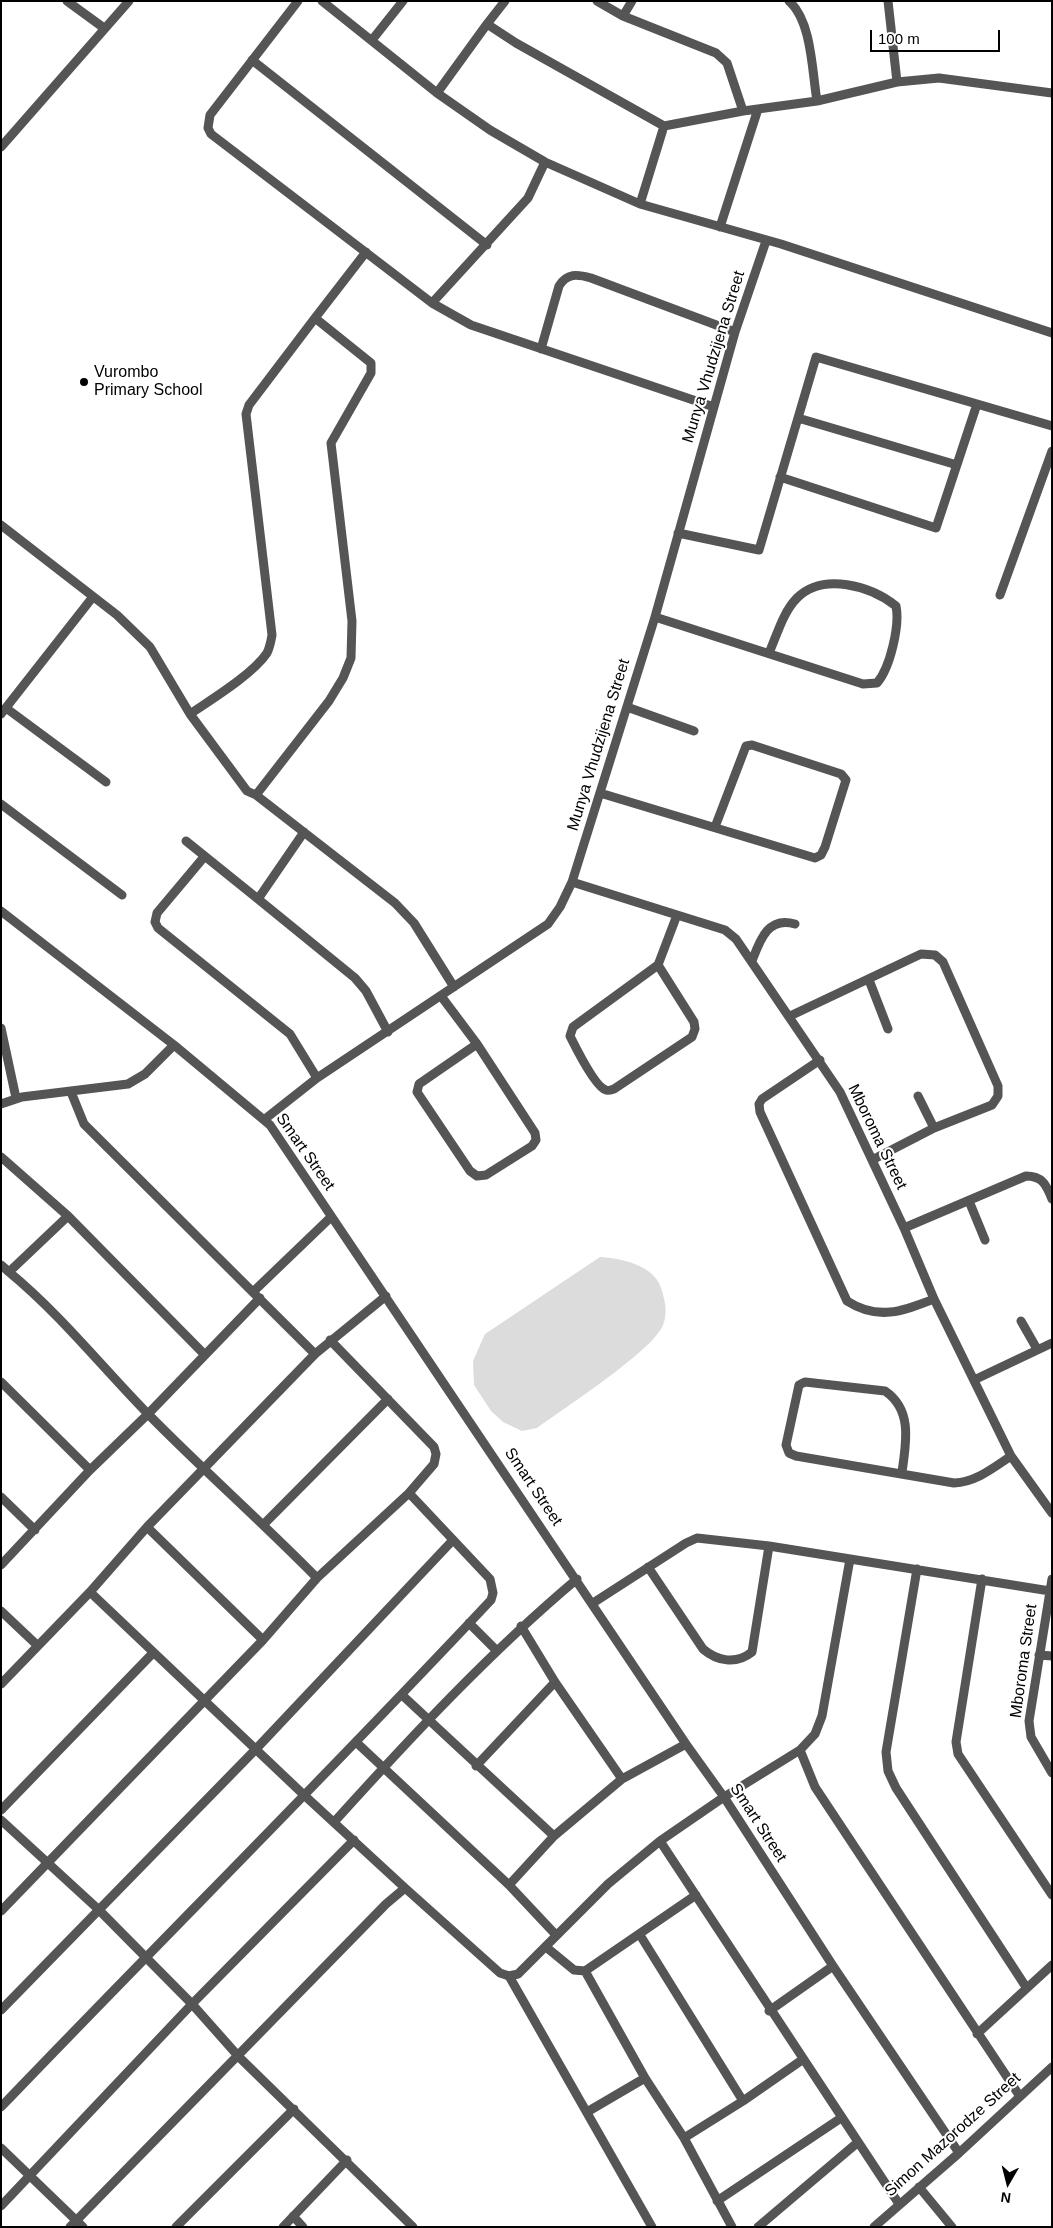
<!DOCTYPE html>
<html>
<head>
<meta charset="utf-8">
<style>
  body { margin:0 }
  #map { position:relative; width:1053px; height:2228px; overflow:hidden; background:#fff; font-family:Helvetica,sans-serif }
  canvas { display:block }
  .frame { position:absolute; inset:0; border:2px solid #000; pointer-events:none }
  .north { position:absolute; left:983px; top:2158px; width:50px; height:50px; -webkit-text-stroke:4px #fff; paint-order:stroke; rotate:188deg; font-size:14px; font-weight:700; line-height:20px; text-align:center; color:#000 }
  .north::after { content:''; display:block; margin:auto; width:18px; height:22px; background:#000; clip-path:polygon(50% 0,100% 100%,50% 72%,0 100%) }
  .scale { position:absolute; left:870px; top:30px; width:130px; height:22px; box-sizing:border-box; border:2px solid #000; border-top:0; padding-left:6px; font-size:15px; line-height:18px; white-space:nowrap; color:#000; -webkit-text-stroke:4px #fff; paint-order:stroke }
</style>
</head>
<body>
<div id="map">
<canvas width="1053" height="2228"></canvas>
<div class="frame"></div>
<div class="north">N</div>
<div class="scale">100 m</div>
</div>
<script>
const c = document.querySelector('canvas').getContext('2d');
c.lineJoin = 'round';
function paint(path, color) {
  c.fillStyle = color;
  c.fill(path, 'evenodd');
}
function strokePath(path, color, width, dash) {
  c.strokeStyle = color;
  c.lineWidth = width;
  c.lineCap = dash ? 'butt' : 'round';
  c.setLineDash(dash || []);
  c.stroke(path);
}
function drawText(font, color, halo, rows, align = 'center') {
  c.font = font + ' Helvetica,sans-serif';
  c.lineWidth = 4;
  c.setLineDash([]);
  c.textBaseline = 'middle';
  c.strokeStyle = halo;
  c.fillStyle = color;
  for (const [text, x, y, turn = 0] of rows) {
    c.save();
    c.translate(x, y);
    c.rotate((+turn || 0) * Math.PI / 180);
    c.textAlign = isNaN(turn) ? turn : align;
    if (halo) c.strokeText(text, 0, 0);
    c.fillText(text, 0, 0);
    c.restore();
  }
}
const green = new Path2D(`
  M600 1257C620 1258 654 1265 661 1288 665 1300 668 1313 663 1325 654 1350 563 1409 537 1428L522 1431 503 1422 491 1411 474 1385 473 1361 485 1334Z`);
const street = new Path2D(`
  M67 1 104 28
  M298 1 210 115 208 128 211 134 432 303 471 325 714 407
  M322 1 437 93 490 130 545 162 640 204 781 244 1052 333
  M597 1 623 16 716 53 727 63 743 111
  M789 1C812 21 812 72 817 101
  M888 1 897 82
  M623 16 632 1
  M487 24 505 1
  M372 40 403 1
  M252 60 487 245
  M437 93 487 24 516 43 664 126 640 204
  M664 126 743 111 817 101 897 82 939 78 1052 93
  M1 147 129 1
  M720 227 758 109
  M432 303 528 198 545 162
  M315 318 366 252
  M541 349 559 286C567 273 577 274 591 278L735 332
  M798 418 957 465
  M780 477 936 528 977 404
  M1 525 117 615 150 647 190 714 247 791 256 795 395 903 414 923 454 987
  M678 533 759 550 816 357 1052 426
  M1000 595 1052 451
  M655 617 863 684 877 683C890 668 900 626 896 606 871 586 823 572 797 598 783 612 777 635 769 653
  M627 707 694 731
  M6 708 106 782
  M1 714 92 598
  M190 714C212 699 253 674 267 653 270 647 271 641 272 635L246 414 249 405 315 318 371 363V373L331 443 352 621 351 658 343 678 329 701 256 795
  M600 793 815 858 821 855 825 847 846 780 841 774 752 745 746 746 715 827
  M1 804 122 895
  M304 832 258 899 355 978 366 991 388 1032
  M186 841 258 899
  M204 857 157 913 155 922 158 928 290 1034 317 1078
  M572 882 725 930 736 939 840 1092 904 1228 934 1299 1011 1456 1052 1513
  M1 911 174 1045 270 1125 686 1744 724 1797 833 1966 959 2153
  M752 961C760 940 768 916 795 924
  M658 965 694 1022 695 1029 692 1037 614 1089C611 1090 608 1091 606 1090 595 1087 575 1046 570 1036L573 1027 658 965 677 915
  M869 980 888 1029
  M441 996 477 1044 535 1133 536 1140 532 1146 486 1175 477 1176 470 1171 417 1092 419 1084 477 1044
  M790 1016 921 954 935 955 943 962 998 1086V1096L992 1105 934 1128 872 1160
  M1 1028 16 1098
  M820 1060 762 1099 759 1104 760 1112 847 1301C878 1321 903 1311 934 1299
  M71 1092 84 1124 315 1354
  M918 1096 934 1128
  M1 1104 22 1097 128 1084 145 1074 174 1045
  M265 1119 317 1078 548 924 560 907 572 882 655 617 735 332 766 241
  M1 1157 68 1216 9 1272 1 1265
  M969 1201 985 1240
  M68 1216 205 1355
  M904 1228 1026 1176C1042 1176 1046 1184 1052 1199
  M9 1272C60 1314 102 1367 148 1414 203 1470 262 1522 317 1578
  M254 1291 331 1217
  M1021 1321 1037 1349
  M974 1380 1052 1343
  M1 1382 90 1470
  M902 1472C906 1443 913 1410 885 1391L805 1382 799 1385 786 1445 789 1453 796 1456 954 1483C976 1482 993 1468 1011 1456
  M1 1497 35 1530
  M264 1524 388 1399
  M147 1527 263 1640
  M1 1565 90 1470 148 1414 260 1298
  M648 1567 703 1649C717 1661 736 1665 752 1652L769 1546
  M917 1569 886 1752 888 1771 896 1788 1026 1987
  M982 1579 956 1742 958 1754 1052 1895
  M1052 1579 1029 1721 1031 1737 1052 1773
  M90 1592 304 1795 405 1888
  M593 1603 686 1543 697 1538 769 1546 1050 1591
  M1 1611 38 1646
  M469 1623 497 1651
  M521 1626 555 1682 622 1779
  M1039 1655 1052 1656
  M1 1684 90 1592 147 1527 315 1354 386 1296
  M402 1695 554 1836
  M357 1743 509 1885 556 1935
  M800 1750 815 1787 1019 2095
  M476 1766 555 1682
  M1 1810 153 1653
  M1 1820 98 1909 192 2004 239 2057 413 2227
  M335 1821C411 1737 490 1652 577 1579
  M660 1841 899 2204
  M509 1885 554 1836 622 1779 686 1744
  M1 1911 263 1640 317 1578 409 1493 434 1464 436 1454 434 1447 330 1340
  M640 1935 743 2101
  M546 1947 574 1970 585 1971 645 2078 684 2138 732 2227
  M585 1971 696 1895
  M509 1976 652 2227
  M1 2010 256 1749 453 1540
  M769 2011 833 1966
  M977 2034 1052 1965
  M1 2107C164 1937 330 1772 491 1600L493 1593 490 1579 409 1493
  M587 2112 645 2078
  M684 2138 743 2101 802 2060
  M1 2148 83 2227
  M919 2187 952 2227
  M717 2201 841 2118
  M1 2206 192 2004 354 1840
  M293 2216 303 2227
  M70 2227 386 1904 405 1888 500 1973 509 1976 518 1974 608 1884 660 1841 724 1797 800 1750 815 1734 822 1716 850 1559
  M176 2227 294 2109
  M283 2227 347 2160
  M758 2227 857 2143
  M874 2227 959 2153 1052 2067`);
const markers = [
  [84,382,5,"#000"]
];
const streetNames = [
  ["Munya Vhudzijena Street",714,357,-73],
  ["Munya Vhudzijena Street",599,745,-73],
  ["Mboroma Street",877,1137,64],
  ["Smart Street",305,1152,55],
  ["Smart Street",533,1487,56],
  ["Mboroma Street",1024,1661,-82],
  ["Smart Street",758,1823,57],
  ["Simon Mazorodze Street",953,2135,-42]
];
const poiNames = [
  ["Vurombo",94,373],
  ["Primary School",94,391]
];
paint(green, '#dcdcdc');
strokePath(street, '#555', 9);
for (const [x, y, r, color] of markers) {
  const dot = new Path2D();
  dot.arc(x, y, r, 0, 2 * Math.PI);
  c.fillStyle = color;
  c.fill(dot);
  strokePath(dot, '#fff', 2);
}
drawText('16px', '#000', '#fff', streetNames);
drawText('16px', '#000', '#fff', poiNames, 'left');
</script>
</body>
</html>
